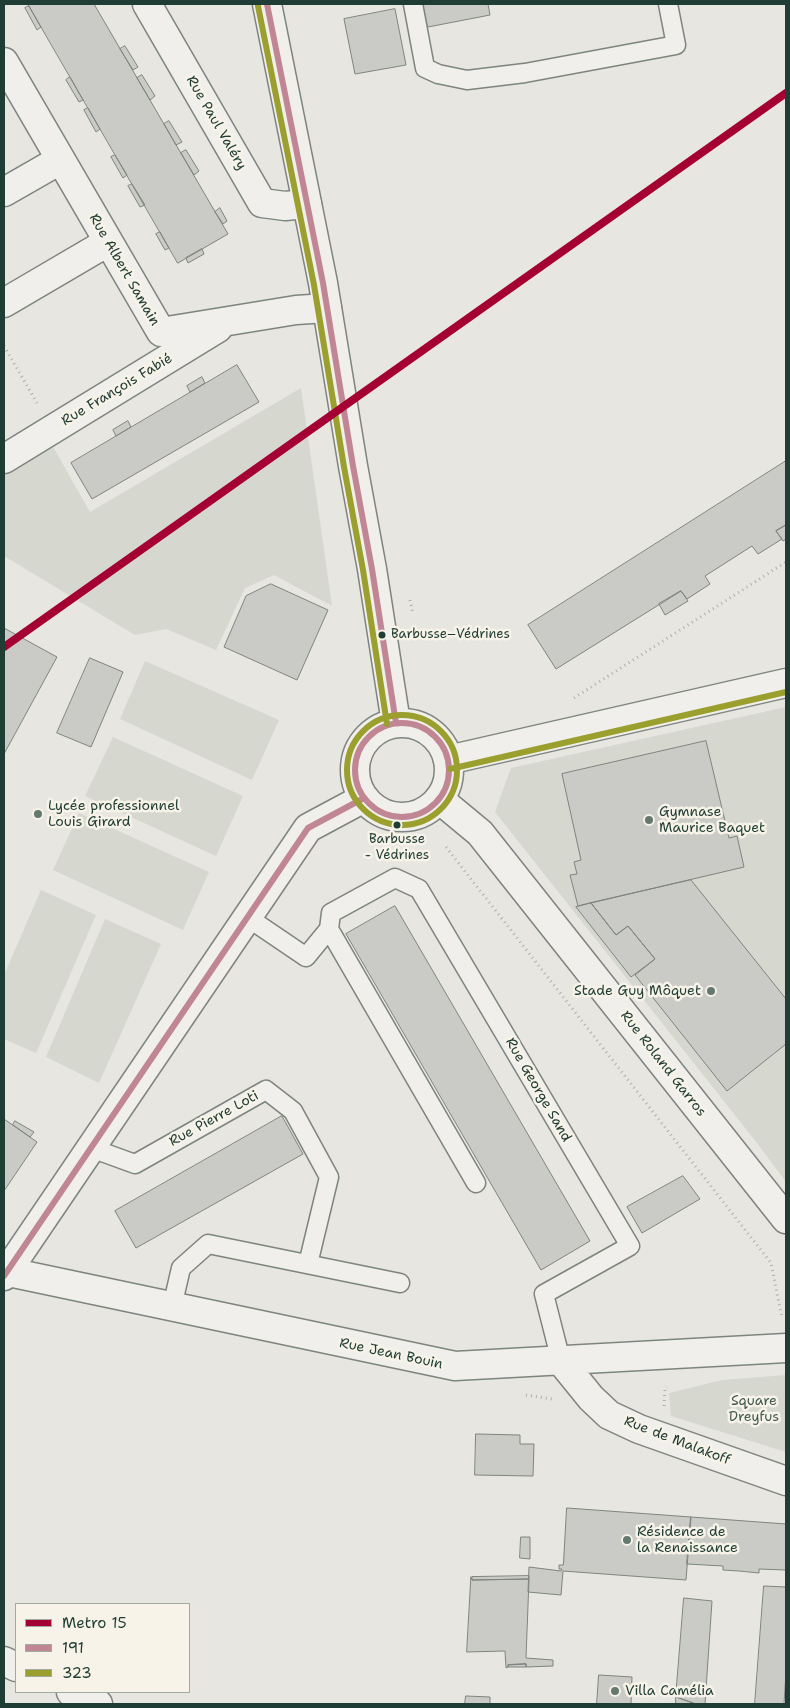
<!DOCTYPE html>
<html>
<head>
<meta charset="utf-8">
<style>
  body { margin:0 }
  #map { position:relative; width:790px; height:1708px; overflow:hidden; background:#e7e6e0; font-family:"Shantell Sans",sans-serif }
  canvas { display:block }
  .frame { position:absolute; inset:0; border:5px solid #1f3d34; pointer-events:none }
  .legend { position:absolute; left:15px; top:1603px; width:175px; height:90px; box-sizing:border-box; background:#f7f3e8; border:1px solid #a1aaa0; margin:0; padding:6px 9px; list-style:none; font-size:15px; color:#1f3d34 }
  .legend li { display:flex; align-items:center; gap:10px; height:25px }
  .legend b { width:25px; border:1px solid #a1aaa0 }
</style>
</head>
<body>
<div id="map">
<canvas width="790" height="1708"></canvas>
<div class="frame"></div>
<ul class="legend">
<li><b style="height:6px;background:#a50034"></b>Metro 15</li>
<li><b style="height:6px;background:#c08694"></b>191</li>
<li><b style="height:6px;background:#9a9f2d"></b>323</li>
</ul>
</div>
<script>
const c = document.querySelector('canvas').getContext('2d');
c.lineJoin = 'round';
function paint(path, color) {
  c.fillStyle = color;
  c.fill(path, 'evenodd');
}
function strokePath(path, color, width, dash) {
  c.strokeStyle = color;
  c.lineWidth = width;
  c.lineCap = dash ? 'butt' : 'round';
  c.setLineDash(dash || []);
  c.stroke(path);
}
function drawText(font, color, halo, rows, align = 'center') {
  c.font = font + ' "Shantell Sans",sans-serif';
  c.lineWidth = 5;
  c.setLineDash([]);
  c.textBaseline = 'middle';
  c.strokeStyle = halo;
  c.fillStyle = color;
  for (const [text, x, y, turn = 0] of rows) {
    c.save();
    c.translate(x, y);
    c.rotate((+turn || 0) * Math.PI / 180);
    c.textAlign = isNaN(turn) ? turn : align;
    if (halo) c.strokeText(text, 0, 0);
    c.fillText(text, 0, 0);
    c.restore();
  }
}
const green = new Path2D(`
  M301 388 332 606 274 575 245 588 216 650 166 629 135 635 4 556V474L52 445 90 512Z
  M145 661 279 720 252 780 120 719Z
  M786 707V1182L757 1143 495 812 511 768Z
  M113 737 243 796 216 856 85 796Z
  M79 813 209 872 183 930 53 870Z
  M41 890 96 915 36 1053 4 1039V975Z
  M105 919 161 944 99 1083 46 1057Z
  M786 1375V1452L671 1416 669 1393 722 1380Z`);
const building = new Path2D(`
  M28 4H94L228 234 178 263Z
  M423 4H488L490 15 428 27Z
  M29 6 41 27 37 30 25 8Z
  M395 9 406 65 355 74 344 19Z
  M125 46 138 67 133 70 120 49Z
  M142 75 155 96 150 100 137 78Z
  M70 77 83 100 79 102 66 80Z
  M88 108 100 129 96 132 84 110Z
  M169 121 182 142 176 145 164 124Z
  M186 150 199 171 194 175 181 153Z
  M115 155 127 175 123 178 111 157Z
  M132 184 145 205 140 207 128 186Z
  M220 208 227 221 223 224 215 212Z
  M160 232 169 248 165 250 156 234Z
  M202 249 204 254 188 263 186 258Z
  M237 365 259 402 92 499 71 463Z
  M202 377 205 383 190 392 187 386Z
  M128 421 131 427 116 436 113 430Z
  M786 461V525L776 531 782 539 758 554 752 546 705 576 710 584 687 599 681 591 556 669 528 625Z
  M786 525V539L783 541 776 531Z
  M271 584 328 610 297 680 224 647 246 596Z
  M681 591 688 601 665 615 659 604Z
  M4 628 57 657 4 754Z
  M90 658 123 672 91 747 57 733Z
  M706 741 729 838 737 836 744 867 578 906 570 875 577 874 574 862 581 860 562 774Z
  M691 880 786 999V1044L727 1091 635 975 655 959 628 926 616 935 591 903Z
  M591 903 616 935 628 926 655 959 631 977 576 907Z
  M395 906 590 1241 541 1270 346 934Z
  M282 1116 303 1154 136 1248 115 1211Z
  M4 1119 37 1142 4 1191Z
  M15 1121 34 1132 30 1137 13 1125Z
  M683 1176 700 1199 642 1233 627 1207Z
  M476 1434 520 1435V1444H534L533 1476 475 1475Z
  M567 1508 691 1517 686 1580 563 1571 561 1595 528 1592 529 1567 561 1571 562 1569H559V1565H563Z
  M691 1517 786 1524V1570L759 1569V1573L739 1571 723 1570V1566L687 1564Z
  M521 1537H530V1559L520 1558Z
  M529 1576V1579L472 1580V1577Z
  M471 1577 472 1580 529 1579 526 1658 553 1660V1666L526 1667V1664L508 1665V1667L506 1668 505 1651 467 1652Z
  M764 1586 786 1587V1672L784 1704H755Z
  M684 1598 712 1601 705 1704H696L676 1697Z
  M526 1664V1667H508V1665Z
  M599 1675 632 1677 631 1704H597Z
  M466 1696 490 1697V1704H465Z
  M676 1697 696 1704H676Z`);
const path = new Path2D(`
  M4 346 37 403
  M410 600 413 614
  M574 698 786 562
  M431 733 434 718
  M446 847 771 1263 782 1318
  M526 1395 552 1399
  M664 1406 665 1388 667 1387`);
const service = new Path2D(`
  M413 4 425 68 438 74 467 80 525 73 676 45 668 4
  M247 917 306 957 329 929 331 913 395 878 419 889 630 1246 544 1294 561 1361
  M329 929 476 1183
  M91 1148 135 1164 266 1090 293 1111 329 1177 308 1264
  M172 1307 181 1268 208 1244 400 1283`);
const minor = new Path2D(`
  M147 4 262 203 285 206 307 204
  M4 62 161 332 296 310 327 308
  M4 192 60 160
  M4 303 108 242
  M4 459 218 328
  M448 760 786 683
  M439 799 480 833 786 1219
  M4 1271 455 1366 786 1348
  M561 1361 591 1398 609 1415 639 1429 786 1481`);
const tertiary = new Path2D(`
  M267 4 323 283 353 466 372 569 396 723
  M355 770a47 47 0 1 1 94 0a47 47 0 1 1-94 0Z
  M4 1276 308 828 364 798`);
const secondary = new Path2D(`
  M4 1661 16 1667
  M71 1692 98 1704`);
const bus1 = new Path2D(`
  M267 4 323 283 353 466 372 569 396 723
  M355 770a47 47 0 1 1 94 0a47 47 0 1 1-94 0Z
  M4 1276 308 828 364 798`);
const bus2 = new Path2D(`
  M258 6 314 285 344 467 363 570 387 724
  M347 770a55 55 0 1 1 110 0a55 55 0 1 1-110 0Z
  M450 769 786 692`);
const metro1 = new Path2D(`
  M4 647 786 93`);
const markers = [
  [382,635,4.5,"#1f3d34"],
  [38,814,5,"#657870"],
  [649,820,5,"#657870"],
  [397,825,4.5,"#1f3d34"],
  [711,991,5,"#657870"],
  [627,1540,5,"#657870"],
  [615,1691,5,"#657870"]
];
const busNames = [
  ["Barbusse–Védrines",391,635],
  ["Barbusse",397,840,"center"],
  ["- Védrines",397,856,"center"]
];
const streetNames = [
  ["Rue Paul Valéry",216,123,60],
  ["Rue Albert Samain",124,270,60],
  ["Rue François Fabié",117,390,-31],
  ["Rue Roland Garros",663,1064,52],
  ["Rue George Sand",538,1090,60],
  ["Rue Pierre Loti",214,1119,-29],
  ["Rue Jean Bouin",391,1354,12],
  ["Rue de Malakoff",677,1441,21]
];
const poiNames = [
  ["Lycée professionnel",48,806],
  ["Louis Girard",48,822],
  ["Gymnase",659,812],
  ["Maurice Baquet",659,828],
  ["Stade Guy Môquet",701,991,"right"],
  ["Résidence de",637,1532],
  ["la Renaissance",637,1548],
  ["Villa Camélia",625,1691]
];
const parkNames = [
  ["Square",754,1401],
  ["Dreyfus",754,1417]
];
paint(green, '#d6d8cf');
paint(building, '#cacbc6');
strokePath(building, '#7e847f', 1);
strokePath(service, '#7e847f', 21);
strokePath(minor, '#7e847f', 31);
strokePath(tertiary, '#7e847f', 31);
strokePath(secondary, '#7e847f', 31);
strokePath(path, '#aeb0ac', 3, [1, 4]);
strokePath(service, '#f0efeb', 18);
strokePath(minor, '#f0efeb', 28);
strokePath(tertiary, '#f0efeb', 28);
strokePath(secondary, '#f0efeb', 28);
strokePath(bus1, '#c08694', 6);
strokePath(bus2, '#9a9f2d', 6);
strokePath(metro1, '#a50034', 8);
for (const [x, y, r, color] of markers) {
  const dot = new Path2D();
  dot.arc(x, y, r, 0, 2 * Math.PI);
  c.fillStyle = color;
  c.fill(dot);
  strokePath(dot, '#f7f3e8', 2);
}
drawText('13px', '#1f3d34', '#f7f3e8', busNames, 'left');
drawText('14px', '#1f3d34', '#f7f3e8', streetNames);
drawText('14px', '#1f3d34', '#f7f3e8', poiNames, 'left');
drawText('14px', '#415a50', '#f7f3e8', parkNames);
</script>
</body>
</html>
